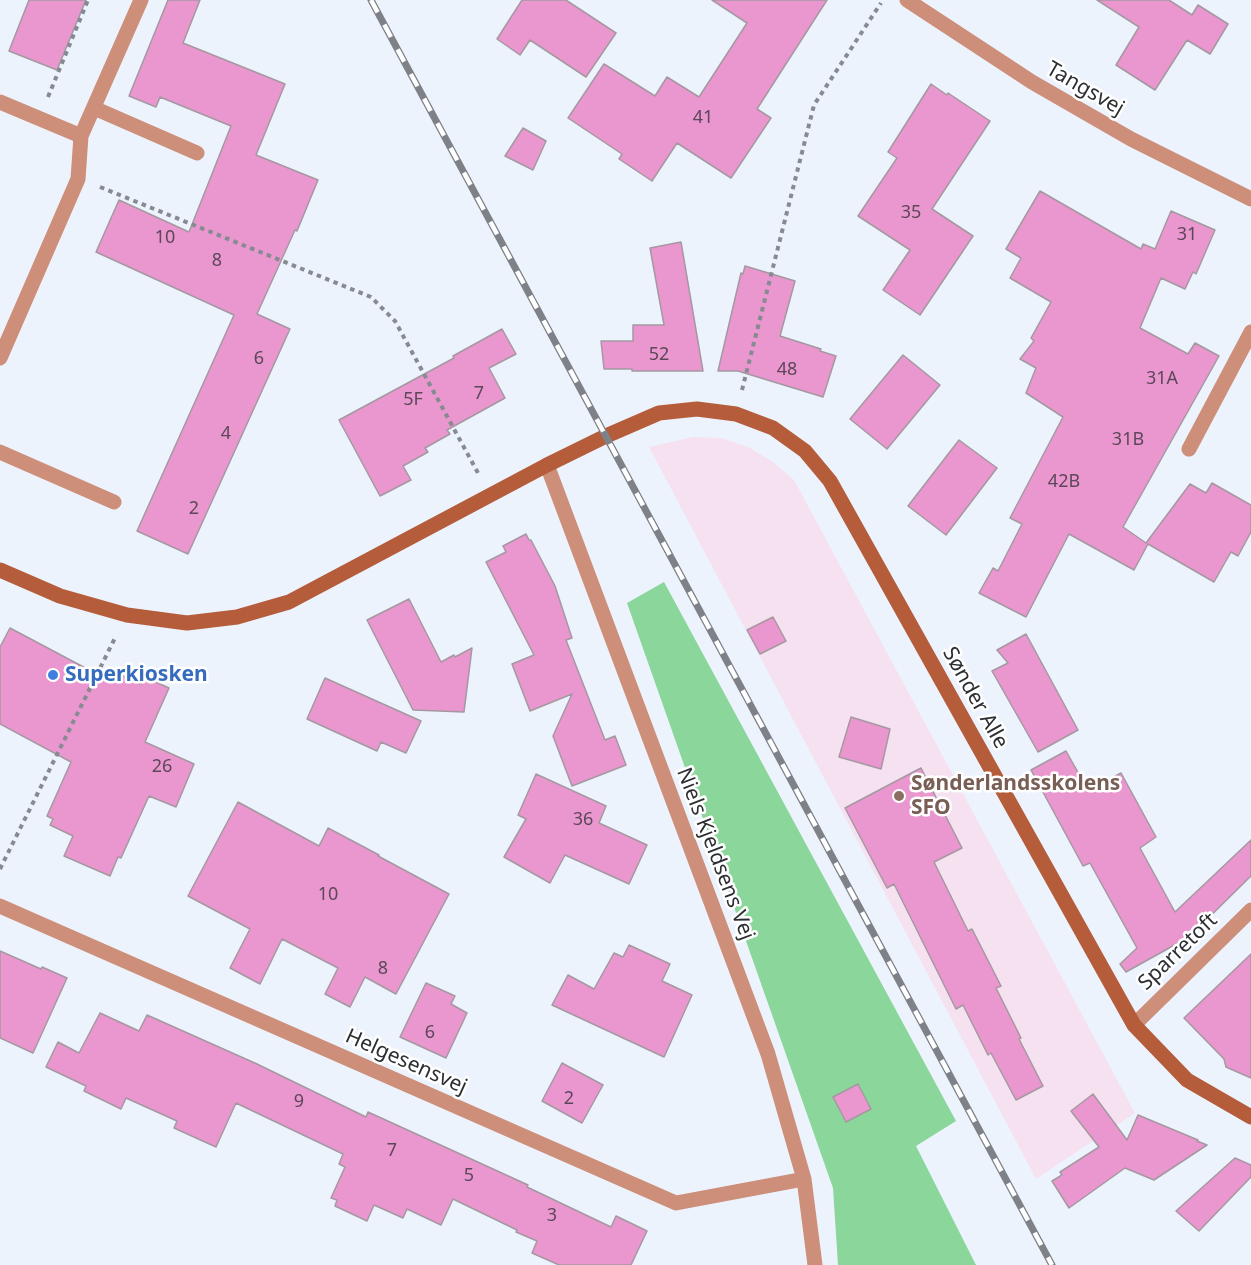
<!DOCTYPE html>
<html>
<head>
<meta charset="utf-8">
<style>
  body { margin:0 }
  canvas { display:block; background:#ecf3fd }
</style>
</head>
<body>
<canvas width="1251" height="1265"></canvas>
<script>
const c = document.querySelector('canvas').getContext('2d');
c.lineJoin = 'round';
function paint(path, color) {
  c.fillStyle = color;
  c.fill(path, 'evenodd');
}
function strokePath(path, color, width, dash) {
  c.strokeStyle = color;
  c.lineWidth = width;
  c.lineCap = dash ? 'butt' : 'round';
  c.setLineDash(dash || []);
  c.stroke(path);
}
function drawText(font, color, halo, rows, align = 'center') {
  c.font = font + ' "Noto Sans",sans-serif';
  c.lineWidth = 5;
  c.setLineDash([]);
  c.textBaseline = 'middle';
  c.strokeStyle = halo;
  c.fillStyle = color;
  for (const [text, x, y, turn = 0] of rows) {
    c.save();
    c.translate(x, y);
    c.rotate((+turn || 0) * Math.PI / 180);
    c.textAlign = isNaN(turn) ? turn : align;
    if (halo) c.strokeText(text, 0, 0);
    c.fillText(text, 0, 0);
    c.restore();
  }
}
const education = new Path2D(`
  M693 437 722 438 750 448 773 462 794 480 1135 1113 1036 1179 649 447Z`);
const green = new Path2D(`
  M664 582 956 1121 916 1146 976 1265H838L833 1188 627 603Z`);
const building = new Path2D(`
  M29 0H86L57 70 9 51Z
  M168 0H200L183 43 285 84 256 155 318 180 297 231 295 230 257 314 290 329 188 554 137 531 234 315 96 252 119 200 189 232 231 126 160 97 156 107 129 96Z
  M522 0H566L616 33 586 77 530 40 520 55 497 39Z
  M712 0H827L757 109 771 118 731 178 677 143 652 181 619 159 622 154 568 118 604 64 655 96 667 77 699 97 747 23Z
  M1097 0H1169L1192 15 1198 5 1228 24 1210 54 1187 40 1155 90 1116 65 1139 27Z
  M931 84 947 95 948 93 990 121 932 209 973 236 920 315 883 290 910 250 858 216 897 158 888 152Z
  M523 128 546 141 533 170 505 156Z
  M1040 191 1141 249 1143 244 1155 249 1171 211 1215 230 1196 274 1193 272 1185 289 1161 278 1140 328 1188 354 1195 343 1219 356 1123 527 1146 543 1190 484 1206 493 1212 483 1251 505V532L1238 556 1231 552 1214 582 1148 544 1134 570 1069 534 1026 617 979 593 993 568 998 571 1022 524 1010 518 1063 417 1026 393 1036 368 1020 359 1034 341 1031 338 1051 302 1010 278 1021 258 1006 249Z
  M681 242 703 371H632V369H604L601 341H633V325H664L650 248Z
  M745 266 795 281 780 336 821 349 820 351 836 356 823 397 738 371H718L741 273 743 274Z
  M502 329 516 354 489 368 505 398 447 430 450 434 425 448 428 452 403 466 411 480 380 496 339 420 454 358 453 356Z
  M903 355 940 385 887 449 850 419Z
  M959 440 997 468 946 535 908 506Z
  M526 534 529 540H531L555 586 572 638 566 640 605 740 615 736 626 765 572 786 553 736 572 694 530 711 512 664 534 655 486 562 506 552 503 546Z
  M409 599 441 662 454 655 455 657 472 648 464 712 413 710 367 620Z
  M773 617 786 641 760 654 747 630Z
  M10 628 108 680 112 671 141 684 145 677 169 688 145 742 194 764 176 807 149 796 121 858 118 857 110 876 64 856 73 836 50 825 53 819 47 816 71 762 0 724V647Z
  M1026 634 1078 730 1038 752 992 671 1008 663 997 650Z
  M325 678 421 721 406 753 381 742 377 751 307 719Z
  M851 717 890 729 881 769 839 757Z
  M1066 751 1088 790 1121 773 1156 837 1140 848 1175 912 1251 840V876L1189 937 1126 972 1120 964 1137 948 1090 863 1083 866 1031 770Z
  M921 768 962 848 934 862 968 931 972 929 1001 986 996 988 1021 1038 1019 1039 1043 1086 1016 1100 991 1053 988 1055 963 1005 956 1009 894 884 887 888 845 808Z
  M536 774 606 806 599 823 647 845 629 884 565 855 550 883 504 857 526 819 518 815Z
  M238 802 319 846 328 828 379 855 378 856 449 894 396 994 365 977 350 1007 325 994 338 968 282 939 260 984 230 968 250 929 188 896Z
  M629 945 670 964 662 981 692 995 664 1057 552 1005 568 975 594 989 614 953 623 957Z
  M0 951 41 969 42 967 67 978 33 1053 0 1038Z
  M1251 954V1078L1226 1067 1224 1059 1184 1018Z
  M426 983 455 996 451 1004 467 1013 446 1058 400 1037Z
  M100 1013 139 1031 147 1015 257 1064 366 1117 368 1112 458 1153 528 1185 527 1187 611 1227 616 1216 647 1231 631 1265H559L532 1253 537 1241 516 1232 517 1230 453 1199 441 1225 407 1209 403 1218 374 1205 367 1221 335 1206 337 1200 331 1198 345 1167 339 1164 343 1154 236 1103 216 1147 174 1128 177 1121 126 1098 121 1109 84 1091 86 1086 46 1067 58 1042 79 1053Z
  M562 1063 603 1085 582 1123 542 1101Z
  M858 1084 871 1109 846 1122 833 1097Z
  M1093 1094 1127 1140 1138 1115 1198 1140 1197 1141 1207 1145 1154 1180 1125 1168 1069 1208 1052 1181 1062 1175 1060 1172 1099 1147 1071 1111Z
  M1235 1158 1251 1165V1177L1199 1231 1176 1211Z`);
const path = new Path2D(`
  M48 97 88 0
  M100 187 371 297 395 321 478 473
  M742 390 814 105 881 3
  M0 869 116 636`);
const street = new Path2D(`
  M907 0 1032 82 1131 139 1251 199
  M0 102 81 136 141 0
  M94 108 197 153
  M0 358 78 179 81 136
  M1189 449 1251 332
  M0 452 114 502
  M547 465 768 1054 804 1179 815 1265
  M0 906 676 1203 804 1179
  M1134 1025 1251 910`);
const secondary = new Path2D(`
  M0 570 60 596 127 615 187 623 237 617 289 602 547 465 606 436 659 413 697 409 736 414 773 428 805 451 830 481 1134 1025 1187 1080 1251 1117`);
const rail = new Path2D(`
  M371 0 1052 1265`);
const markers = [
  [53,675,6,"#3f7fe0"],
  [899,796,6,"#8d6e63"]
];
const numberNames = [
  ["41",703,118],
  ["35",911,213],
  ["31",1187,235],
  ["10",165,238],
  ["8",217,261],
  ["52",659,355],
  ["6",259,359],
  ["48",787,370],
  ["31A",1162,379],
  ["7",479,394],
  ["5F",413,400],
  ["4",226,434],
  ["31B",1128,440],
  ["42B",1064,482],
  ["2",194,509],
  ["26",162,767],
  ["36",583,820],
  ["10",328,895],
  ["8",383,969],
  ["6",430,1033],
  ["2",569,1099],
  ["9",299,1102],
  ["7",392,1151],
  ["5",469,1176],
  ["3",552,1216]
];
const streetNames = [
  ["Tangsvej",1085,89,30],
  ["Sønder Alle",975,698,61],
  ["Niels Kjeldsens Vej",715,854,69],
  ["Sparretoft",1178,952,-44],
  ["Helgesensvej",406,1062,24]
];
const shopNames = [
  ["Superkiosken",65,675]
];
const educationNames = [
  ["Sønderlandsskolens",911,784],
  ["SFO",911,808]
];
paint(education, '#f6e1f0');
paint(green, '#8bd69b');
paint(building, '#ea96cf');
strokePath(building, '#a499a0', 1.5);
strokePath(path, '#868a91', 4, [4.5, 4.5]);
strokePath(street, '#cd8f79', 15);
strokePath(secondary, '#b55c3b', 15);
strokePath(rail, '#7e8288', 7);
strokePath(rail, '#fff', 4.5, [14]);
for (const [x, y, r, color] of markers) {
  const dot = new Path2D();
  dot.arc(x, y, r, 0, 2 * Math.PI);
  c.fillStyle = color;
  c.fill(dot);
  strokePath(dot, '#fff', 2);
}
drawText('18px', '#5c4859', null, numberNames);
drawText('21px', '#2c2e32', '#fff', streetNames);
drawText('bold 21px', '#366cbe', '#fff', shopNames, 'left');
drawText('bold 21px', '#785e54', '#fff', educationNames, 'left');
</script>
</body>
</html>
